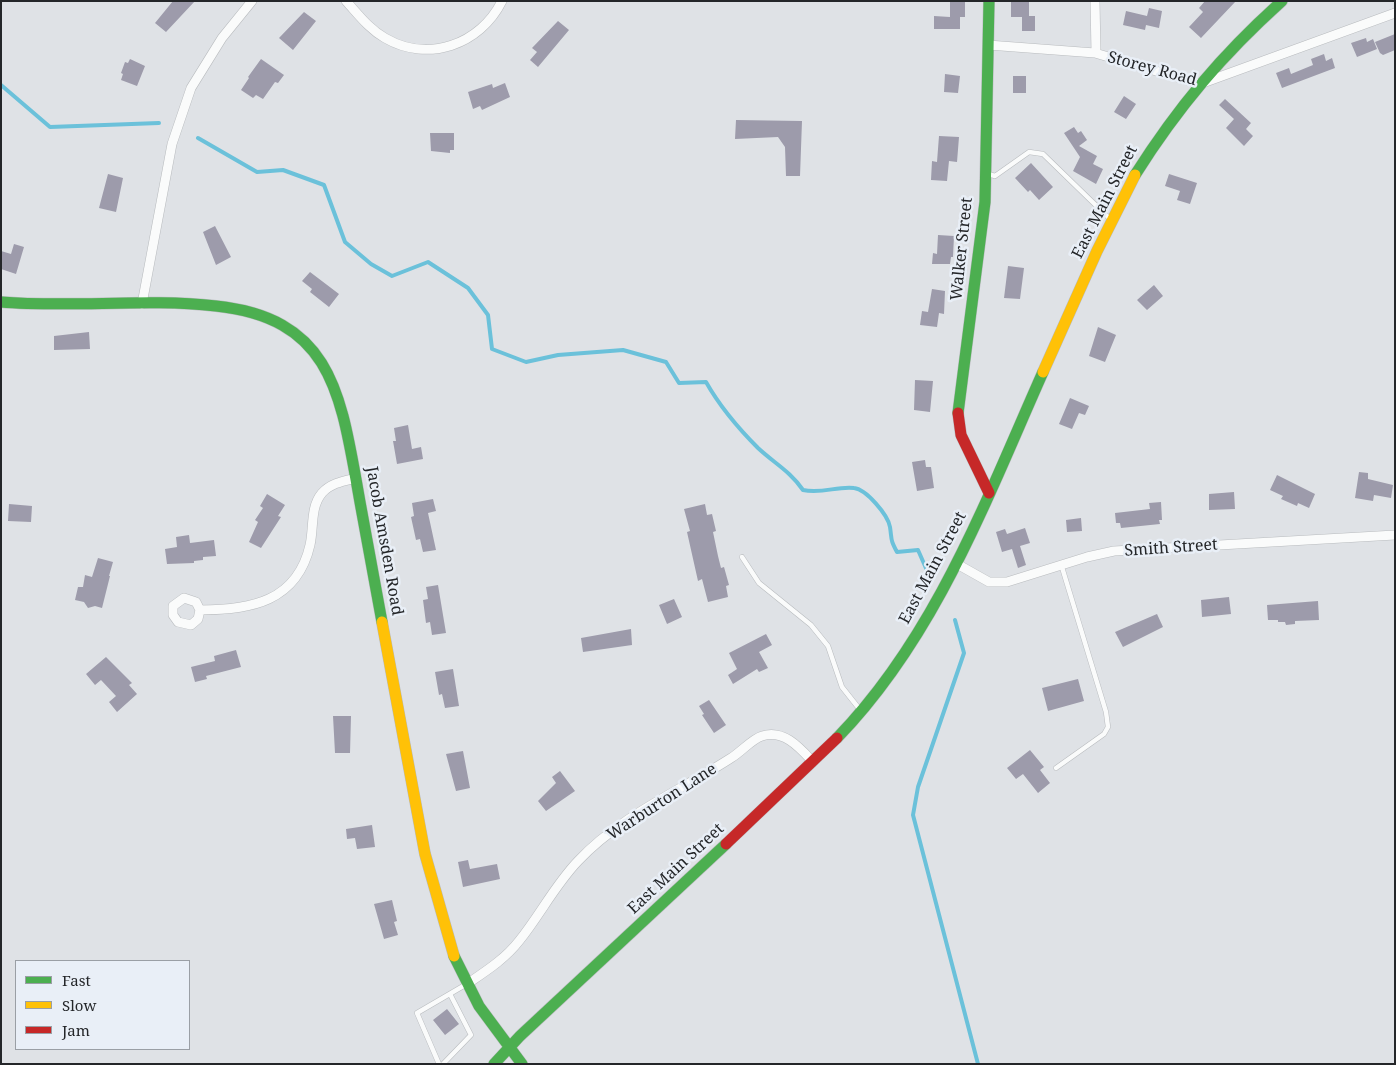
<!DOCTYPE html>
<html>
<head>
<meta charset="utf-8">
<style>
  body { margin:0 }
  #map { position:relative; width:1396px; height:1065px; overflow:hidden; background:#dfe2e6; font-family:"Noto Serif",serif }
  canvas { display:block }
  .frame { position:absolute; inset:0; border:2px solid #242629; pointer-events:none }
  .legend { position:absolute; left:15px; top:960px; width:175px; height:90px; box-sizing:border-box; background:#e9eff7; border:1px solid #9a9fa5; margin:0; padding:6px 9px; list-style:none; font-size:15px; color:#242629 }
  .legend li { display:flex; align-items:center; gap:10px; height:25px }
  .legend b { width:25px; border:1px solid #9a9fa5 }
</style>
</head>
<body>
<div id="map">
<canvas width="1396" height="1065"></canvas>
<div class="frame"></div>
<ul class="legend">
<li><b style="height:6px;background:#4caf50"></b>Fast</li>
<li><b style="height:6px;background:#ffc107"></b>Slow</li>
<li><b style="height:6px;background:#c62828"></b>Jam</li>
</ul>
</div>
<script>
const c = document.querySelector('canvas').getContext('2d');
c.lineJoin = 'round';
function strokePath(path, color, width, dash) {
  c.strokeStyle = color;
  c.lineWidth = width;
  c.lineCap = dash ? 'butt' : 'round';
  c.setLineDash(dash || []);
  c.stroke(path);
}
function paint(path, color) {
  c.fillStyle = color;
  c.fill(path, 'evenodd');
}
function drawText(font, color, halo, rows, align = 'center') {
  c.font = font + ' "Noto Serif",serif';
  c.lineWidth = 5;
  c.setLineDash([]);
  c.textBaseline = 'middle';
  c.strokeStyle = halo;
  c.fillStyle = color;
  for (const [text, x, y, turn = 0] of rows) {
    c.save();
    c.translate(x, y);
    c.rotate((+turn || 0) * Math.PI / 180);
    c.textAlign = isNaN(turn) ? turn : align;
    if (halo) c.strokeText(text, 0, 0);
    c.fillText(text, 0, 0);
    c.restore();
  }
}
const stream = new Path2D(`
  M1 85 50 127 159 123
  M198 138 257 172 283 170 324 185 345 242 371 264 392 276 428 262 468 288 488 315 492 349 526 362 558 355 623 350 666 362 679 383 706 382C719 405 739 429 758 448 774 463 790 471 803 490 822 494 837 486 854 488 866 489 888 515 890 527 892 540 890 539 897 552L918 550 929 575
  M955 620 964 653 918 787 913 815 978 1064`);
const building = new Path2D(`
  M173 1H195L166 32 155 23Z
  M950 1H965V17H960V29H934V16L950 17Z
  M1011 1H1029V16H1035V31H1022V17H1011Z
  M1205 1H1236L1201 38 1189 27 1203 12 1199 8Z
  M1149 8 1162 11 1159 28 1146 25 1145 30 1123 25 1126 11 1147 16Z
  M304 12 316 21 293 50 279 38Z
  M558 21 569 30 538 67 530 60 537 52 532 48Z
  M1395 34V50L1383 55 1380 53 1375 42Z
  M1366 38 1367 42 1373 39 1377 49 1357 57 1351 43Z
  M1324 54 1326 61 1332 58 1335 68 1282 88 1276 73 1289 68 1291 74 1313 65 1311 59Z
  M130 59 145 66 137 86 121 80 123 74 121 73 125 62 128 63Z
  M261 59 284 75 278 83 275 82 263 99 256 95 253 98 241 90 249 78 248 77Z
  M945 74 960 76 958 93 944 92Z
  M1013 76H1026V93H1013Z
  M505 83 510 97 482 110 480 106 473 109 468 92 492 84 493 88Z
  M1124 96 1136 104 1126 119 1114 112Z
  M1225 99 1251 123 1246 129 1253 136 1244 146 1226 128 1234 119 1219 105Z
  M736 120 802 121 800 176H786L785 147 778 137 735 139Z
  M1074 127 1078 133 1081 131 1087 140 1079 146 1097 156 1093 164 1103 169 1096 184 1073 171 1080 157 1064 133Z
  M430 133H454V150H450V153L431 151Z
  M939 136 959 137 957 162 949 161 947 181 931 180 932 161 937 162Z
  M1031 163 1053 187 1039 200 1030 190 1028 192 1015 178Z
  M108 174 123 178 116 212 99 208Z
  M1169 174 1197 183 1190 204 1177 200 1180 191 1165 186Z
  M215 226 231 257 216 265 203 232Z
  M938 235 954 236 953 257H951L950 264H932L933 253 937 254Z
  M14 244 24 247 16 274 1 269V251L11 254Z
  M1008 266 1024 268 1020 299 1004 298Z
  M310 272 339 294 329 307 310 292 312 289 302 281Z
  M1154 285 1163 296 1147 310 1137 300Z
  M932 289 945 291 944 314 939 313 937 327 920 325 922 311 928 312Z
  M1098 327 1116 335 1105 362 1089 356Z
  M89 332 90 349 54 350V336Z
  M915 380 933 381 930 412 914 410Z
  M1070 398 1089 406 1085 415 1079 413 1072 429 1059 424Z
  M408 425 412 449 421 447 423 459 397 464 393 441H396L394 428Z
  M925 460 926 467H931L934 488 917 491 912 462Z
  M1359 472 1368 473V479L1393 485 1391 498 1374 495 1373 501 1355 498Z
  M1277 475 1315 494 1309 508 1298 503 1297 506 1281 499 1283 496 1270 490Z
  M1234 492 1235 509 1209 510V494Z
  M267 494 285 505 278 516 281 517 261 548 249 542 258 522 255 520 263 508 260 506Z
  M433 499 436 511 428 513 436 550 423 552 420 539 416 540 411 517 414 516 412 503Z
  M1161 502 1162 520H1159L1160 524 1121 528 1120 523H1116L1115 513 1150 509 1149 503Z
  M9 504 32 506 31 522 8 521Z
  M705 504 707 515 712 514 716 531 713 532 718 556 721 568 724 567 729 585 726 586 728 597 708 602 702 579 698 581 687 532 690 531 684 509Z
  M1081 518 1082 531 1067 532 1066 520Z
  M1025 528 1030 543 1020 546 1026 565 1018 568 1012 549 1002 552 996 532 1005 529 1007 534Z
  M189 535 190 543 214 540 216 556 203 557V560L194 561V563L167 564 165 549 177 547 176 537Z
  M98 558 113 562 109 576H110L102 608 95 606 88 608 84 602 75 600 78 587H83L85 575 92 577Z
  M438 585 446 633 432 635 430 622 426 623 423 600 428 599 426 587Z
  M1229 597 1231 614 1202 617 1201 600Z
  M674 599 682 617 667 624 659 605Z
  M1318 601 1319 620 1295 621V624L1286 625 1285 622H1278V620H1268L1267 605Z
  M1157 614 1163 627 1123 647 1115 632Z
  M631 629 632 645 583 652 581 638Z
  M766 634 772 645 759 652 768 668 759 672 757 669 733 684 728 675 737 669 729 653Z
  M236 650 241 667 206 676 207 679 195 682 191 667 215 661 214 656Z
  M106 657 132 683 129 685 137 694 117 712 109 702 116 696 101 680 95 685 86 674Z
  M453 669 459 706 445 708 442 694 439 695 435 672Z
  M1078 679 1084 701 1048 711 1042 688Z
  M709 700 726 725 714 733 702 715 704 714 699 706Z
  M333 716H351L350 753H335Z
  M1030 750 1044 767 1040 770 1050 783 1038 793 1023 774 1016 779 1007 768Z
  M463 751 470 788 456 791 446 754Z
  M560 771 575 791 546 811 538 801 556 783 552 777Z
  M372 825 375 847 357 849 355 838 347 839 346 829Z
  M468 860 470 869 497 864 500 879 463 887 458 862Z
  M392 900 397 921 394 922 398 935 384 939 374 904Z
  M447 1009 459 1024 445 1035 433 1020Z`);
const lane = new Path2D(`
  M988 174 995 176 1029 152 1043 154 1110 219
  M742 557 759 583 811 625 828 646 842 687 861 711
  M1056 768 1104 734 1108 727 1106 712 1061 564
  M439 1064 417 1013 465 985
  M443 1064 471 1035 450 994`);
const street = new Path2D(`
  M346 1C358 14 369 29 385 38 428 63 480 45 502 1
  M1095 1 1096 53
  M988 45 1095 53 1200 84 1395 13
  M142 304 172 144 191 88 222 38 252 1
  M957 564 989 582H1007L1087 557 1114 551 1395 535
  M200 610 198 619 191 625 178 622 173 615V606L184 598 196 602 200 610C250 610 297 602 310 545 314 528 310 507 322 493 331 483 344 481 356 478
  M467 984C486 971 505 959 519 941 540 915 555 885 578 861 620 816 680 791 731 758 741 752 752 739 762 736 784 729 800 748 813 762`);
const fast = new Path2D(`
  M1135 175C1178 107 1222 55 1282 1
  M1 302C73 308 145 298 216 306 329 318 340 390 357 485 365 531 374 577 382 622
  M958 413 985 202 989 1
  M837 738C936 636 986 500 1043 372
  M454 956 479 1006 522 1064
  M494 1064 520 1036 726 844`);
const slow = new Path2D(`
  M1043 372 1097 251 1135 175
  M382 622 425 854 454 956`);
const jam = new Path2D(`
  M958 413 961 435 989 493
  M726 844 837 738`);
const streetNames = [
  ["Storey Road",1152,69,15],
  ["East Main Street",1105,202,-63],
  ["Walker Street",962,249,-84],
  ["Jacob Amsden Road",384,541,80],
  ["Smith Street",1171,548,-4],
  ["East Main Street",933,568,-62],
  ["Warburton Lane",662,802,-33],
  ["East Main Street",676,869,-43]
];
strokePath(stream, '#6bc1da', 4);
paint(building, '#9d9bab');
strokePath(lane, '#b8bbbe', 5.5);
strokePath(street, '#b8bbbe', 10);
strokePath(fast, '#b8bbbe', 12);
strokePath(slow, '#b8bbbe', 12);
strokePath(jam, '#b8bbbe', 12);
strokePath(lane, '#fafbfb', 4.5);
strokePath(street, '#fafbfb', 9);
strokePath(fast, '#4caf50', 11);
strokePath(slow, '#ffc107', 11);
strokePath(jam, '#c62828', 11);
drawText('16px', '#242629', '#e9eff7', streetNames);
</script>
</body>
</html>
